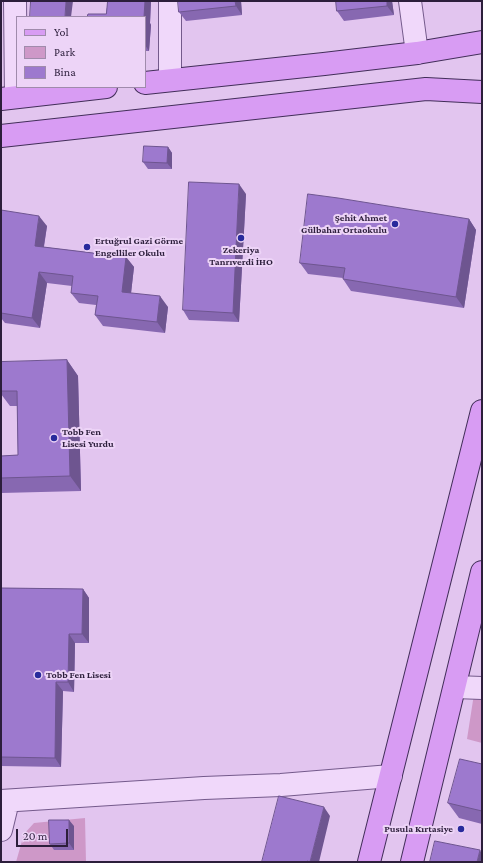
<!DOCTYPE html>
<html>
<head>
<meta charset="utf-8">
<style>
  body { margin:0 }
  #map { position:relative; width:483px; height:863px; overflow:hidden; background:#e2c5ef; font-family:"Crimson Pro",serif }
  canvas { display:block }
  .frame { position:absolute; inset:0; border:2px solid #2c1e3b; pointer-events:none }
  .legend { position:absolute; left:16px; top:16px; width:130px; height:72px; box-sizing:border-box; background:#edd4f7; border:1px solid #a08bac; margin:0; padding:5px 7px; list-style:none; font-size:12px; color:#2c1e3b }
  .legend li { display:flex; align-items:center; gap:8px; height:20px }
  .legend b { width:20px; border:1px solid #a08bac }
  .scale { position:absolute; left:16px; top:829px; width:52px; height:18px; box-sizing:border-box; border:2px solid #2c1e3b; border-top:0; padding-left:5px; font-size:12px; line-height:14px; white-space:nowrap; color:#2c1e3b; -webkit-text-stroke:3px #edd4f7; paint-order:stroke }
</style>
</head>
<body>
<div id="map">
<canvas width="483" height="863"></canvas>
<div class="frame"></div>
<ul class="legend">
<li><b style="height:5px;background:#d89cf3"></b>Yol</li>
<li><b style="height:11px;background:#ce98c8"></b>Park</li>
<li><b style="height:11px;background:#9d79ce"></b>Bina</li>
</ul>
<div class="scale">20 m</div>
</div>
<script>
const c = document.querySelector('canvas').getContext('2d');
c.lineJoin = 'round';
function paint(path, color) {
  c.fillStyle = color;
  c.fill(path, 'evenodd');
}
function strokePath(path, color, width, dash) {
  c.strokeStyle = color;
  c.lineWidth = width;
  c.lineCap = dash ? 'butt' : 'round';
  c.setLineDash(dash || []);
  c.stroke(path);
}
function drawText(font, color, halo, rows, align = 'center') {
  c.font = font + ' "Crimson Pro",serif';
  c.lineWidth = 4;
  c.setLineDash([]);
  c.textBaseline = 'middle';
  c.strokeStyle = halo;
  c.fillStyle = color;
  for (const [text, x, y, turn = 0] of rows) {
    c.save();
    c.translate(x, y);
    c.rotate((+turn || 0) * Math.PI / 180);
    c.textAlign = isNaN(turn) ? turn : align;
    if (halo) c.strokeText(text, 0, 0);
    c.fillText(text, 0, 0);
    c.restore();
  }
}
const green = new Path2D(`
  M474 694H482V743L467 739Z
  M85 818 86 862H16L24 834 34 823Z`);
const minor = new Path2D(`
  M15 1 16 97
  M170 1V80
  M410 1 417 53
  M455 687 482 688
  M1 801 204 788 281 785 391 776
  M1 830 8 801`);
const major = new Path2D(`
  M145 83 324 64 417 53 482 42
  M1 99 106 87
  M1 136 426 89 482 92
  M369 862 482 411
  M412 862 482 572`);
const wall = new Path2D(`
  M108 1H151L150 23 151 25 149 51H145V17H87L88 14H106Z
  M241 1 242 15 186 21 179 12Z
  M336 1H392L394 15 344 21 337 11Z
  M168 147 172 153V169H148L143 162Z
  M246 194 239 322 189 320 183 310Z
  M1 210 47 226 44 247 126 257 134 267 131 293 168 307 165 333 103 326 95 315 96 305 79 303 71 293 72 286 47 283 40 328 5 323 1 318Z
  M469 219 476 230 464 308 351 291 343 279V278L308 274 300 263Z
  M67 360 78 376 81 491 1 493V456L18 455 17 406H10L1 394V362Z
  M1 588 83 589 89 598V643H75L74 692 63 691 61 767 1 766Z
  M482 764V824L459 818 448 803Z
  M74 826V850H54L50 844Z`);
const shadedWall = new Path2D(`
  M66 1H73L71 17H65Z
  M145 1H151L150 23 151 25 149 51 145 45V23L144 17Z
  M235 1H241L242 15 236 6Z
  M387 1H392L394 15 387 6Z
  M168 147 172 153V169L167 163Z
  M239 184 246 194 239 322 233 313Z
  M39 216 47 226 42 257 35 246Z
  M469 219 476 230 464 308 456 297Z
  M126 257 134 267 130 302 122 292Z
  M39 272 47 283 40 328 32 318Z
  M160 296 168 307 165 333 157 322Z
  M67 360 78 376 81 491 70 476Z
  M83 589 89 598V643L82 634Z
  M69 634 75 643 74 692 68 682Z
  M56 682 63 691 61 767 55 758Z
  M324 807 330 816 319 862H310Z
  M69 820 74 826V850L69 843Z
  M480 850 482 854V862H477Z`);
const building = new Path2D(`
  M31 1H66L65 17H30Z
  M108 1H145L144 17H145V23V17H87L88 14H106Z
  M178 1H235L236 6 179 12Z
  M336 1H387V6L337 11Z
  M144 146 168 147 167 163 143 162Z
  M189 182 239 184 233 313 183 310Z
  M308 194 338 198 469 219 456 297 343 279 345 268 300 263Z
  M1 210 39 216 35 246 126 257 122 292 160 296 157 322 95 315 98 296 71 293 73 276 39 272 32 318 1 313Z
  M67 360 70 476 1 478V456L18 455 17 391H1V362Z
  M1 588 83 589 82 634H69L68 682H56L55 758 1 757Z
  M460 759 482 764V811L448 803Z
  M279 796 324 807 310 862 307 861V862H262Z
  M49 820H69V843L50 844Z
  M435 841 480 850 477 862H430Z`);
const markers = [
  [395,224,4,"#282a9c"],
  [241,238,4,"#282a9c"],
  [87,247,4,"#282a9c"],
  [54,438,4,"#282a9c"],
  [38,675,4,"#282a9c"],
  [461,829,4,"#282a9c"]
];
const poiNames = [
  ["Şehit Ahmet",387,218,"right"],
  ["Gülbahar Ortaokulu",387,230,"right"],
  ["Ertuğrul Gazi Görme",95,241],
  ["Engelliler Okulu",95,253],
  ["Zekeriya",241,250,"center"],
  ["Tanrıverdi İHO",241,262,"center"],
  ["Tobb Fen",62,432],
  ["Lisesi Yurdu",62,444],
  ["Tobb Fen Lisesi",46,675],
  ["Pusula Kırtasiye",453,829,"right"]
];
paint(green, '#ce98c8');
strokePath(minor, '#745a8b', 24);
strokePath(major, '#422e59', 24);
strokePath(minor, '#f0d8fa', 22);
strokePath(major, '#d89cf3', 22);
paint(wall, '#8768b1');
paint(shadedWall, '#6e5590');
paint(building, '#9d79ce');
strokePath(building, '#6e5590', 1);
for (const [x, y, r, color] of markers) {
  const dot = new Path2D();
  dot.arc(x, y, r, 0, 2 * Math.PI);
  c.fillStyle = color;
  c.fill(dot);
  strokePath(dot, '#edd4f7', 1.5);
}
drawText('bold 10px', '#2c1e3b', '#edd4f7', poiNames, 'left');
</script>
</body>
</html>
